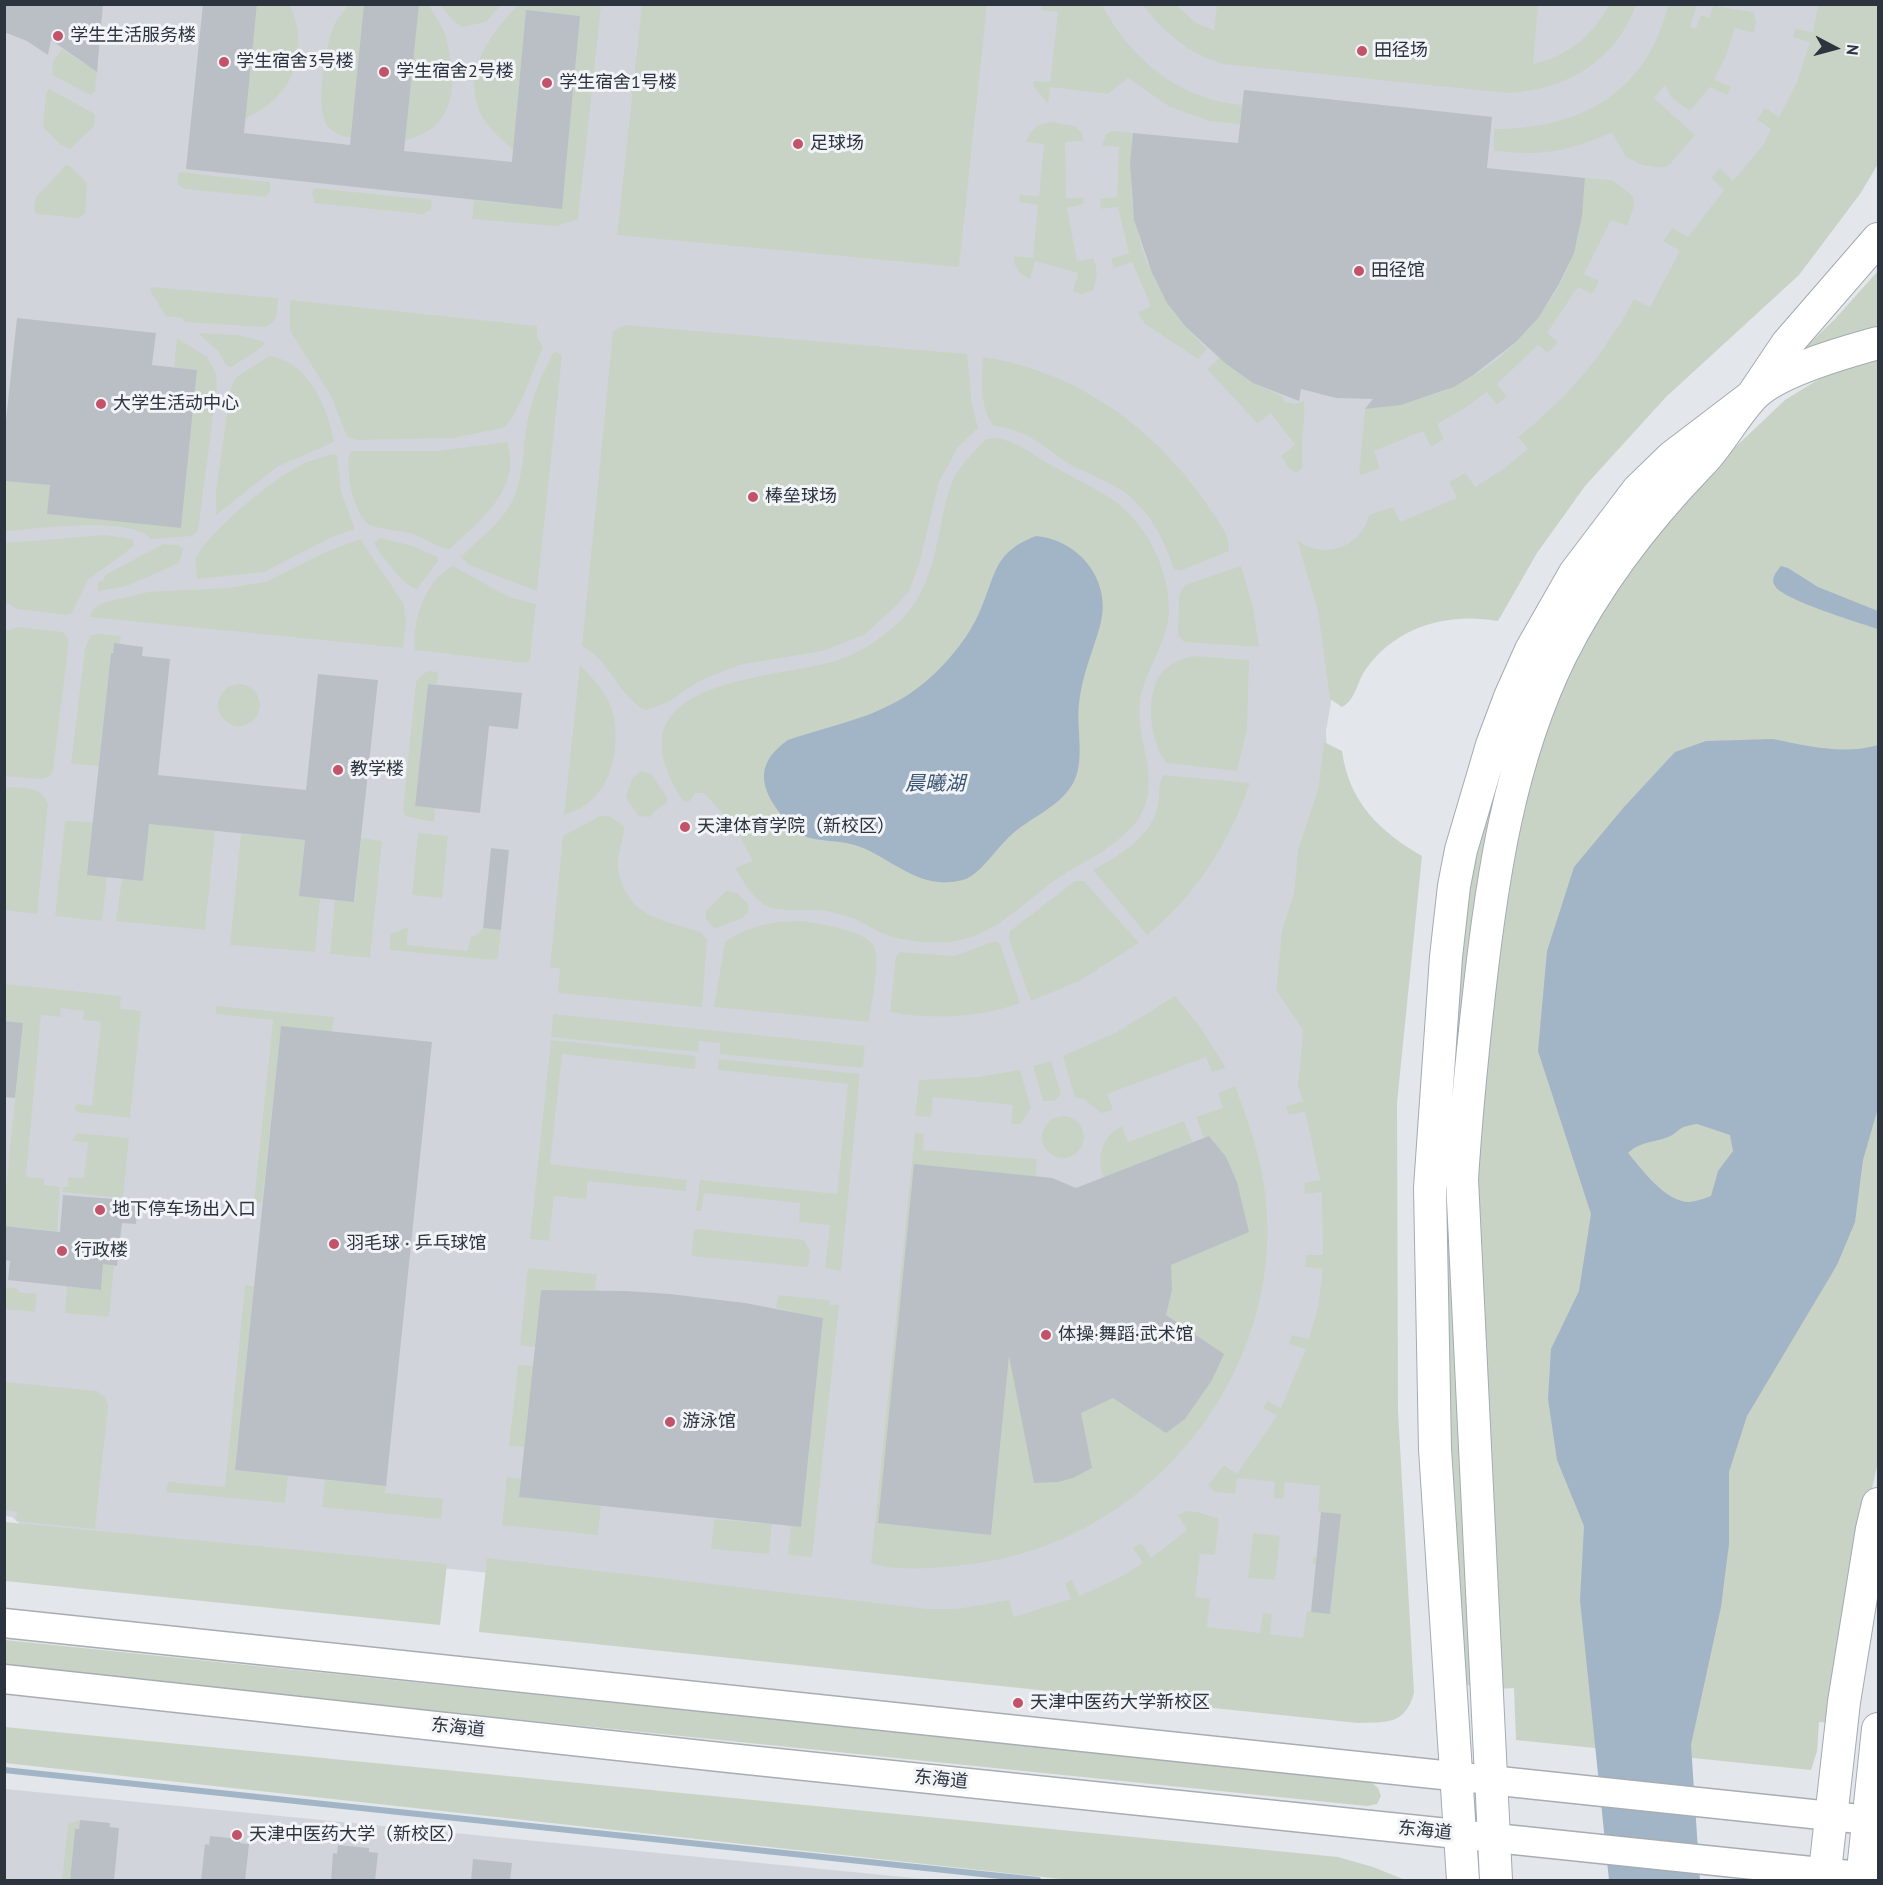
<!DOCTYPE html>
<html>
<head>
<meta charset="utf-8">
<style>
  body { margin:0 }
  #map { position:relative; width:1883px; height:1885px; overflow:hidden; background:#e3e6ea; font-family:"PT Sans",sans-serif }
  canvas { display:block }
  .frame { position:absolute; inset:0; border:6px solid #2c3440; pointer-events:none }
  .north { position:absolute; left:1805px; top:18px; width:60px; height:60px; -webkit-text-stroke:4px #f2f4f7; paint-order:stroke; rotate:96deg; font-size:16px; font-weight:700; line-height:24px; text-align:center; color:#2c3440 }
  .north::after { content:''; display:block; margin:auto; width:21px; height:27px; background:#2c3440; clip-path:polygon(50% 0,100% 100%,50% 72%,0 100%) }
</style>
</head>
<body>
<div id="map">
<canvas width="1883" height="1885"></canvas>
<div class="frame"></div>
<div class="north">N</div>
</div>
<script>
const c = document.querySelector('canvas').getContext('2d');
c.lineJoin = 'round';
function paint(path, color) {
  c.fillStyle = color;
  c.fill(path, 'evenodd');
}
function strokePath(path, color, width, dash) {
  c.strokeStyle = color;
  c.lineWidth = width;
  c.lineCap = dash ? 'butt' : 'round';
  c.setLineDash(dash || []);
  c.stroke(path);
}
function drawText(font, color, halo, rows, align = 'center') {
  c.font = font + ' "PT Sans","Noto Sans SC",sans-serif';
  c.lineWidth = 6;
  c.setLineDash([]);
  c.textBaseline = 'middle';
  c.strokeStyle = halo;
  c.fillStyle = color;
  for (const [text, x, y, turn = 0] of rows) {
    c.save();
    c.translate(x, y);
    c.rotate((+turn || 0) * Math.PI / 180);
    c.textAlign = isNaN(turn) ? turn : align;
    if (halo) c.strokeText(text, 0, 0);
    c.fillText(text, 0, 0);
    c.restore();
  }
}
const built = new Path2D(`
  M4 5H1878L1874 19 1417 608 1332 696 1326 731 1353 1663 20 1524 12 1517 5 1516Z
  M5 1789 934 1880H5Z`);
const green = new Path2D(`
  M597 4 601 7 578 219 557 226 472 219 474 200 508 204 513 150C504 141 491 131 484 120 459 76 488 36 518 5Z
  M642 4 987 5 959 267 617 235Z
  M257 5H290C311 53 293 97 245 119Z
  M348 5H429C434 15 443 26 446 37 456 77 460 125 410 139 402 142 391 140 383 139 365 139 345 141 330 129 312 113 326 42 335 23 339 17 344 11 348 5Z
  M440 5H501L486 22 462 27 453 21Z
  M1042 5H1102C1131 59 1178 99 1242 105L1244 90 1492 117 1489 150 1209 121 1170 107 1128 78 1108 94 1050 87 1048 104 1034 87 1033 81 1050 82 1058 12 1041 10Z
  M1143 5H1176L1196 23 1214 30 1217 5H1538L1533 64C1568 56 1592 36 1609 5H1636C1615 62 1566 90 1507 93L1223 64C1188 53 1165 34 1143 5Z
  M1668 5H1697L1690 27 1696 29 1701 15 1710 18 1712 8 1715 6 1753 12 1756 21 1754 33 1735 28 1726 56 1714 79 1731 87 1727 95 1710 87 1690 111 1671 97 1665 85 1654 98 1695 135 1670 164 1662 168 1642 165 1626 157 1612 133C1562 152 1547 156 1494 151V129C1580 129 1647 93 1668 5Z
  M1818 5H1878V164L1860 194 1799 275 1666 397 1585 486 1537 553 1498 621C1449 612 1396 626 1366 669 1357 681 1356 700 1342 707L1330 699 1318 611 1297 540C1324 561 1361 547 1369 515L1393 507 1400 522 1457 498 1449 482 1466 473 1475 487 1502 470 1528 449 1518 437C1567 399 1605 353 1634 299L1650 307 1680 251 1663 241 1672 228 1688 237 1724 190 1711 178 1720 168 1733 181 1763 145 1771 129 1757 120 1765 108 1779 117 1797 82 1810 42 1793 37 1795 29 1813 32Z
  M62 49 97 72 95 92 90 95 52 75 53 61Z
  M49 89 95 114 94 126 70 149 61 145 43 127 46 94Z
  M1051 122 1075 126 1082 134 1083 141 1065 142 1066 198H1083L1084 204 1067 208 1077 261 1094 258 1097 273 1094 290 1081 294 1073 292 1078 273 1035 261 1030 279C1019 274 1014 269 1014 256L1033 258 1038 205 1019 202 1020 195 1039 196 1044 144 1026 142C1032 128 1037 124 1051 122Z
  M1112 131 1133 133C1124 222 1144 286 1207 349L1198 359 1145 324 1138 313 1151 306 1132 262 1114 268 1111 259 1129 253 1118 207 1101 209 1100 199 1117 197 1119 147 1102 146 1106 134Z
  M66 165 70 166 87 183 85 214 78 218 37 214 34 210 36 197Z
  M179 172 270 182V192L265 197 185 189 179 186 177 179Z
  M1585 178 1612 180 1633 196 1634 206 1627 226 1611 220 1584 274 1599 281 1592 294 1578 287 1547 333 1558 342 1548 353 1538 345 1497 384 1507 396 1497 405 1487 392 1462 410 1437 424 1444 439 1431 447 1423 431 1374 451 1380 468 1362 475 1359 473 1365 409C1396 405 1425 400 1453 387 1507 362 1554 309 1573 254 1581 229 1583 203 1585 178Z
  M314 188 432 200 431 210 422 214 314 203 312 192Z
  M1878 271V328L1791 361 1835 319Z
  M151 287 278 298C277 312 279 322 264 327L185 322 182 318 166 316 151 293Z
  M290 300 537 326V337L543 347C534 366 518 419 503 428L453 438 356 440 347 437 331 396 290 331Z
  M625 325 967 354 972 404 978 428 958 447 939 482 919 565 909 591 896 606 864 635 823 651 739 665 699 681 670 701 647 710C620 701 611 660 582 646L613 331Z
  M198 333 239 335 265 342 263 346 232 367 226 366 219 352Z
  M177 338 207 357 216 373 217 386 198 531 193 536 151 539C131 515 36 529 5 531V481L50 485 181 527 197 370 174 367Z
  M557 352 562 356 537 591 469 565 461 557C479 538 502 523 513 499 525 474 522 444 528 418 533 395 542 374 553 353Z
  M1878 354V1462L1869 1502 1833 1723 1819 1722 1817 1751 1811 1770 1516 1740 1514 1688 1497 1689 1476 1189 1500 909 1531 768 1579 647 1612 593 1663 525 1707 474 1785 400 1824 376Z
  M269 356C308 360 328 408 334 442L277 467 216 515V490L231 388 235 378Z
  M983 357C1076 371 1154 427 1206 503 1215 517 1231 534 1229 551L1180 571 1174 569C1165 540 1147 507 1121 490 1106 480 1087 474 1071 465 1042 447 1030 430 994 426 979 409 982 378 983 357Z
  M1219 358 1261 377 1258 385 1282 396 1285 402 1296 404 1304 401C1306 424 1299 443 1303 467L1296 473 1289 469 1281 456 1295 445 1271 413 1257 423 1207 369Z
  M996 438C1017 441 1033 455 1051 465 1070 476 1091 486 1109 497 1145 520 1170 569 1169 611 1168 642 1145 670 1140 701 1135 734 1155 765 1147 799 1144 811 1137 823 1128 831 1110 849 1083 863 1061 876 1024 901 996 937 948 942 929 944 905 941 887 935 874 931 863 921 849 917 841 915 833 912 826 911 807 908 781 914 765 905 752 898 743 880 735 868L753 861 734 826 704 793H695L690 801 684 802C604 680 762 681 835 661 861 653 888 635 906 614 939 577 936 526 952 482 959 466 974 452 986 439Z
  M507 442C522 489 481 520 450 549 440 549 426 539 416 535 403 530 381 530 370 525 354 517 343 466 351 451H438Z
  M331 454 337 455 341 492 355 529 330 538 264 572 197 579 195 560C208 531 272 480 301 465 310 460 321 458 331 454Z
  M105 535 133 539 134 546 88 580 72 613 67 615 17 609 5 602V543Z
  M380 538 413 546 438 557V561L417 589C407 590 379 553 374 543Z
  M360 539 404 604 406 624 403 648 89 617 93 609 102 603 148 592 227 588 265 582 323 553Z
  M163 544 179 545 183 549 179 563 127 586 98 591V582L104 580 105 575Z
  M453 566 509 597 536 604 530 660 526 663 415 650C411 622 426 578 453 566Z
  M1241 566 1253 607 1259 647 1184 642 1178 635 1179 595 1185 585Z
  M18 627 63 632 69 641 53 770 49 777 41 779 5 776V631Z
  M103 634 121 636 120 644 111 653 99 766 71 764 85 648 91 635Z
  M1192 656 1249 660 1247 730 1237 771 1167 763C1149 743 1144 691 1163 671 1171 663 1182 659 1192 656Z
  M580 665C591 677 602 687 609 702 622 731 616 777 593 799 585 807 574 811 564 815Z
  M430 671 438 672 437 684H428L415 806 435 808 434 822 405 816 403 811 416 682 424 673Z
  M218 705a21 21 0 1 1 42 0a21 21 0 1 1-42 0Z
  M1526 719 1456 1264 1473 1686 1462 1684 1441 1264 1465 885 1514 729Z
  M1324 742 1342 751C1349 802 1379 831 1422 856L1397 1103 1398 1411 1414 1693C1405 1725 1387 1722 1358 1723L479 1632 487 1558 928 1609H957L1009 1600 1014 1617 1071 1599 1065 1583 1072 1580 1079 1596 1117 1579 1143 1563 1133 1548 1141 1543 1151 1558 1187 1530 1178 1515 1187 1511 1198 1512 1219 1519 1215 1555 1200 1554 1195 1597 1210 1599 1207 1627 1260 1633 1263 1613 1272 1614 1270 1634 1303 1638 1307 1611 1330 1614 1335 1567 1313 1564V1557L1336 1560 1340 1514 1318 1512 1320 1486 1285 1482 1283 1499 1274 1498 1275 1482 1237 1478 1235 1494 1215 1492 1208 1485 1224 1465 1237 1474 1277 1416 1263 1408 1267 1401 1281 1408 1306 1349 1289 1344 1292 1335 1309 1339 1318 1307 1323 1269 1305 1267 1306 1255H1323L1322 1192 1305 1194 1304 1183 1320 1180 1305 1111 1289 1115 1286 1106 1303 1101 1298 1086 1303 1030 1276 990 1282 931 1294 893 1298 850 1318 790Z
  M641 771 651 774 667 797V803L656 810 650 817 638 816 626 797 632 778Z
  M1164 775 1250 783C1230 841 1196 896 1147 935L1093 870C1120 855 1150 838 1158 806 1160 795 1157 783 1164 775Z
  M5 787C21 788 42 785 48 804L37 914 5 910Z
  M600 816H609L624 826C625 840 616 853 618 868 626 917 662 920 701 932L707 940 702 1007 558 993 560 968H550L563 836Z
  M65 821 93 822 107 877 102 921 55 916Z
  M149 824 215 831 205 930 116 921 122 879Z
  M418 833 448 836 442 898 412 895Z
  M241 834 305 840 299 895 320 898 315 952 230 945Z
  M361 838 382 841 370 958 330 954 335 899 355 901Z
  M1075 881H1084L1139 943 1079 981 1031 1001 1009 939 1010 931Z
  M726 891 737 893 748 904 749 912 742 918 714 929 706 919V911Z
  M800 921C816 922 866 931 874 946 881 962 871 1004 869 1022L714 1007 725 942C748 925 772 922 800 921Z
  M408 927 407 945 467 951 471 937 478 934 483 928 501 930 498 958 493 960 390 950V934Z
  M995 941 1000 944 1020 1003C980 1018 931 1020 890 1012L896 956 900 952 954 956Z
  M5 984 121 996 120 1009 141 1011 130 1118 77 1112 74 1108 77 1104 92 1106 101 1022 83 1020 84 1011 61 1008 60 1017 41 1015 26 1177 44 1179V1185L60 1187 57 1231 17 1227 5 1230V1197L23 1024 5 1021Z
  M1175 996 1200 1027 1226 1068 1212 1072 1206 1057 1107 1094 1113 1110 1101 1113 1084 1099 1075 1098 1063 1056 1115 1033Z
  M216 1006 334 1017 332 1032 281 1027 262 1203 254 1202 273 1020 216 1014Z
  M553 1014 865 1046 863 1068 720 1054V1043L699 1041 698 1052 551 1037Z
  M551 1040 696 1056 695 1069 562 1054 550 1164 687 1180 686 1191 588 1181 586 1199 554 1196 549 1241 530 1239Z
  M719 1059 860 1074 841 1271 825 1268 830 1225 799 1222 800 1203 704 1193 701 1211H696L700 1180 837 1194 848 1084 718 1070Z
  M1051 1061 1061 1094 1054 1101H1043L1033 1066Z
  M1020 1070 1031 1108 1021 1124H1011L1013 1105 933 1097 931 1117 915 1116 919 1080 977 1077Z
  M1235 1086C1249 1123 1262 1160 1266 1200 1282 1364 1165 1520 1006 1558 975 1565 900 1575 871 1563L915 1133 924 1134 923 1150 1037 1159 1036 1176 1052 1178 1076 1188 1104 1177C1095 1159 1103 1134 1122 1126L1128 1142 1184 1121 1193 1143 1204 1138 1196 1117 1223 1108 1218 1093Z
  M1042 1137a21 21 0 1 1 42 0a21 21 0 1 1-42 0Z
  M77 1133 129 1138 123 1198 62 1192 63 1187H68V1177L84 1178 88 1143 72 1141Z
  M699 1229 804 1240 810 1251 808 1267 691 1256 694 1231Z
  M103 1264 114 1266 109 1317 65 1313 67 1286 100 1290Z
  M528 1268 597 1274 595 1290H541L535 1347 520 1345Z
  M245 1285 254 1286 235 1470 288 1476 285 1503 166 1492 168 1482 225 1487Z
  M5 1287 18 1289V1292L37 1294 35 1312 5 1309Z
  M778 1295 829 1300 830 1305H839L812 1557 788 1555 791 1526 801 1527 823 1319 776 1308Z
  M518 1365 533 1366 525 1447 509 1446Z
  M5 1382 97 1391 105 1397 108 1406 95 1529 16 1521 17 1512 5 1510Z
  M507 1477 522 1479 520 1497 601 1506 598 1535 502 1525Z
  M325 1480 386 1486 385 1493 443 1499 441 1519 322 1507Z
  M714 1519 772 1524 769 1554 711 1549Z
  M5 1522 447 1564 440 1625 5 1581Z
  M1253 1533 1280 1536 1275 1580 1248 1578Z
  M5 1640 1370 1781 1378 1788 1381 1796 1377 1804 1367 1806 5 1667Z
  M5 1727 1338 1857 1373 1867 1405 1880H1070L5 1763Z
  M80 1820 79 1829H75L70 1880H62L68 1824Z`);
const water = new Path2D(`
  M1036 536C1080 540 1113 582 1100 626 1092 654 1082 675 1079 704 1076 729 1086 763 1072 785 1058 808 1029 818 1010 836 996 849 984 869 968 878 964 880 955 882 950 882 918 886 890 859 863 848 843 839 820 843 801 835 794 833 787 822 782 816 759 787 755 763 788 740 841 722 890 716 933 675 951 658 969 636 979 613 997 574 992 553 1036 536Z
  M1781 566 1788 568 1818 587 1878 611V629C1860 623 1783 600 1775 586 1770 579 1776 572 1781 566Z
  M1773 739C1808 746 1844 755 1878 745V1108L1863 1160 1855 1222 1837 1265 1747 1416 1729 1472V1544L1721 1607 1691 1745 1700 1880H1609L1580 1600 1584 1526 1557 1460 1548 1399 1551 1349 1579 1291 1591 1214 1538 1051 1547 951 1574 867 1624 807 1675 752 1706 741ZM1697 1124 1730 1135 1733 1151 1718 1171 1711 1196C1702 1199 1691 1204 1682 1201 1661 1196 1641 1168 1628 1153 1641 1141 1653 1143 1668 1137 1681 1132 1675 1127 1697 1124Z`);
const stream = new Path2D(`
  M4 1770 1038 1880`);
const building = new Path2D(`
  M4 4H103L97 72 51 40 48 55 27 41 4 32Z
  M203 4H257L244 133 350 145 364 4H419L404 151 512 162 526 10 580 16 562 209 186 169Z
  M1244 90 1492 117 1487 168 1585 178 1582 216 1574 253 1559 284 1539 317 1516 342 1472 376 1454 387 1401 405 1365 409 1373 399 1336 398 1301 389 1299 401 1253 383 1225 363 1186 327 1167 303 1152 273 1134 220 1130 163 1133 133 1238 143Z
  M17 318 156 333 152 365 197 370 181 528 47 514 50 485 4 481V438Z
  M114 643 143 647 142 656 170 659 158 775 306 790 318 674 378 680 354 902 299 896 305 840 149 824 143 881 87 875 111 653H113Z
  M428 684 522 693 518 729 489 726 480 813 415 806Z
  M491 848 509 850 501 930 483 928Z
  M4 1021 23 1023 15 1098 4 1097Z
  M281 1026 432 1042 386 1486 235 1470Z
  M1209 1136 1226 1157 1237 1182 1249 1232 1171 1265 1172 1290 1166 1315 1224 1354 1212 1380 1185 1419 1166 1433 1113 1398 1081 1413 1092 1468 1073 1478 1058 1482 1034 1483 1009 1356 991 1535 878 1523 914 1164 1052 1178 1076 1188Z
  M63 1195 138 1201 136 1224 122 1223 117 1266 103 1264 101 1290 8 1280 10 1261 4 1260V1226L60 1232Z
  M541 1290 626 1291 670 1294 745 1303 823 1318 801 1527 519 1497Z
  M1321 1512 1341 1514 1330 1614 1311 1612Z
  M80 1820 110 1823V1827L119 1828 114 1881H70L75 1829H79Z
  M210 1836 240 1839V1843L249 1844 245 1881H201L205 1844 209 1845Z
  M338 1845 369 1848V1852L378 1853 375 1881H331L333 1853 337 1854Z
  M473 1859 512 1863 510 1881H471Z`);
const secondary = new Path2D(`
  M4 1623 1878 1821
  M4 1679 729 1758 1878 1878`);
const primary = new Path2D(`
  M1463 1880 1435 1449 1430 1188 1446 957 1454 886 1461 850 1492 745 1510 697 1531 650 1575 573 1638 490 1672 457 1752 396 1787 344 1878 239
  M1496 1880 1462 1179C1466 1117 1472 1056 1479 994 1492 878 1509 761 1561 655 1596 585 1645 521 1699 465 1719 445 1732 419 1751 398 1773 372 1845 352 1878 343
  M1824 1880 1844 1702 1872 1529 1878 1504
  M1862 1880 1878 1729`);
const markers = [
  [58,36,6,"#c35369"],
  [1362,51,6,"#c35369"],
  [224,62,6,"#c35369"],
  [384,72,6,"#c35369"],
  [547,83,6,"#c35369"],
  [798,144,6,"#c35369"],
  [1359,271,6,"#c35369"],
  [101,404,6,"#c35369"],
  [753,497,6,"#c35369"],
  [338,770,6,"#c35369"],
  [685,827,6,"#c35369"],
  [100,1210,6,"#c35369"],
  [334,1244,6,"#c35369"],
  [62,1251,6,"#c35369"],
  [1046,1335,6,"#c35369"],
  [670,1422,6,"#c35369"],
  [1018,1703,6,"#c35369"],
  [237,1835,6,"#c35369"]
];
const poiNames = [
  ["学生生活服务楼",70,36],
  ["田径场",1374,51],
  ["学生宿舍3号楼",236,62],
  ["学生宿舍2号楼",396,72],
  ["学生宿舍1号楼",559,83],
  ["足球场",810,144],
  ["田径馆",1371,271],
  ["大学生活动中心",113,404],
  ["棒垒球场",765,497],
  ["教学楼",350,770],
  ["天津体育学院（新校区）",697,827],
  ["地下停车场出入口",112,1210],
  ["羽毛球 · 乒乓球馆",346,1244],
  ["行政楼",74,1251],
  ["体操·舞蹈·武术馆",1058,1335],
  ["游泳馆",682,1422],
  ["天津中医药大学新校区",1030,1703],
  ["天津中医药大学（新校区）",249,1835]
];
const streetNames = [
  ["东海道",458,1728,6],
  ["东海道",941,1780,6],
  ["东海道",1425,1831,6]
];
const waterNames = [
  ["晨曦湖",935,784]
];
paint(built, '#d1d5db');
paint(green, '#c9d3c5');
paint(water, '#a1b5c6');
strokePath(stream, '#a1b5c6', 6);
paint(building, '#babfc6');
strokePath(secondary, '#a8adb4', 31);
strokePath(primary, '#a3abb4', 34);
strokePath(secondary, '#fff', 28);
strokePath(primary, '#fff', 32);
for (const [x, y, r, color] of markers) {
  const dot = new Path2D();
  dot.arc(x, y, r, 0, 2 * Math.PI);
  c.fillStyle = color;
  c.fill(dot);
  strokePath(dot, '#f2f4f7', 2);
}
drawText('18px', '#2c3440', '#f2f4f7', poiNames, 'left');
drawText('18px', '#2c3440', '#f2f4f7', streetNames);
drawText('italic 20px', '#395571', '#f2f4f7', waterNames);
</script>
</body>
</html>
